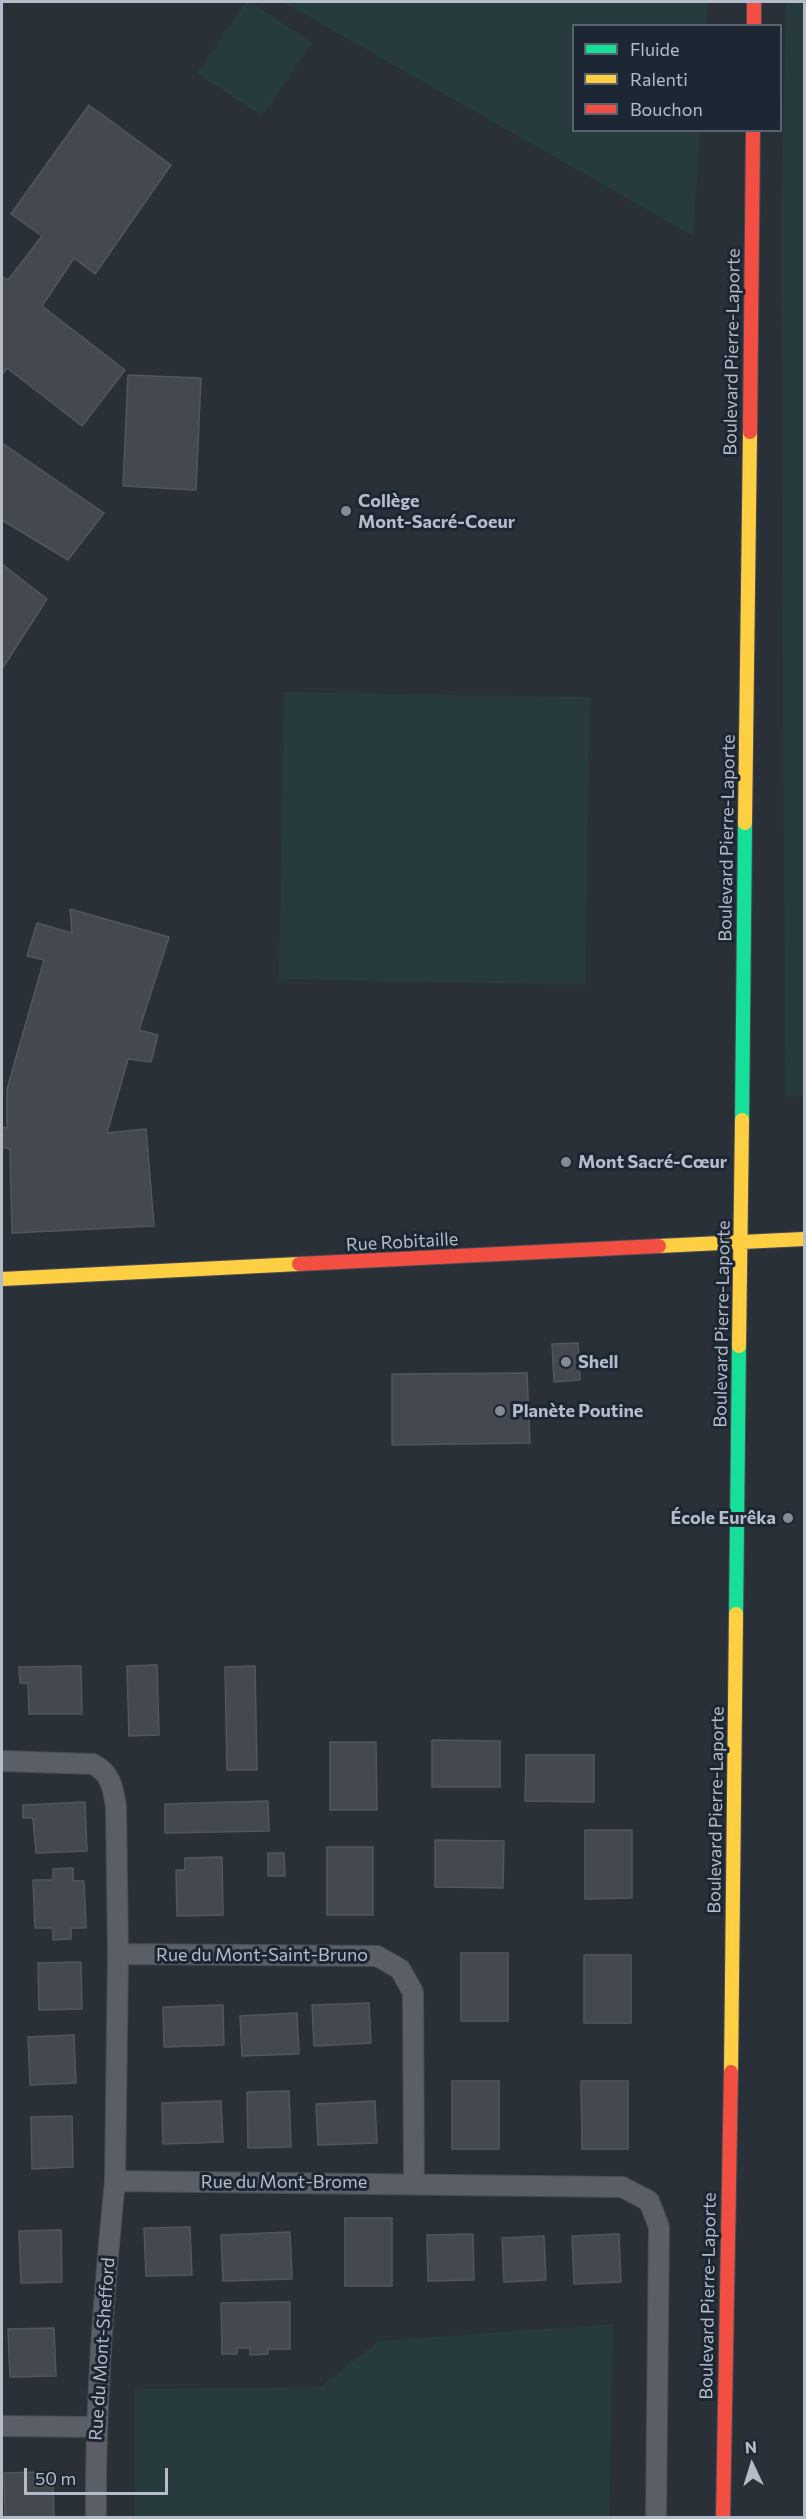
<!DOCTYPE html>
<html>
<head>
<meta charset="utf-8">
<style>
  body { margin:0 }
  #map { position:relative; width:806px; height:2519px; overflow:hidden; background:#2a3038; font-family:Commissioner,sans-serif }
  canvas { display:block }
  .frame { position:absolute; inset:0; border:3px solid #b4bcc9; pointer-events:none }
  .legend { position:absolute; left:572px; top:24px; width:210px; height:108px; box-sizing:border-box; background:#1d2633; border:2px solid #59626f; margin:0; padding:8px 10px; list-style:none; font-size:18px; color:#b4bcc9 }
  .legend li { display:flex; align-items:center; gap:12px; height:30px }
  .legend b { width:30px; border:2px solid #59626f }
  .north { position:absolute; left:722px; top:2435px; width:60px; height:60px; -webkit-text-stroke:4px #1d2633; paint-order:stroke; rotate:356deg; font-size:16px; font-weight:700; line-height:24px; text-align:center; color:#b4bcc9 }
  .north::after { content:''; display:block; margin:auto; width:21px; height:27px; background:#b4bcc9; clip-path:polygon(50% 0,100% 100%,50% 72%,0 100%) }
  .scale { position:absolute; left:24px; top:2468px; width:144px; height:27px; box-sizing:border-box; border:3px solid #b4bcc9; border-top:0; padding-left:8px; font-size:18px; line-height:21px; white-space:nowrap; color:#b4bcc9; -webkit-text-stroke:4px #1d2633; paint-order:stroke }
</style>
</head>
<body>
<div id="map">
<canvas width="806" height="2519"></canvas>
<div class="frame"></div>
<ul class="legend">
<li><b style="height:8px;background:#16e098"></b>Fluide</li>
<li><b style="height:8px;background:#ffcf43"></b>Ralenti</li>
<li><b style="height:8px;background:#f24e42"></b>Bouchon</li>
</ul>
<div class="north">N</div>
<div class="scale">50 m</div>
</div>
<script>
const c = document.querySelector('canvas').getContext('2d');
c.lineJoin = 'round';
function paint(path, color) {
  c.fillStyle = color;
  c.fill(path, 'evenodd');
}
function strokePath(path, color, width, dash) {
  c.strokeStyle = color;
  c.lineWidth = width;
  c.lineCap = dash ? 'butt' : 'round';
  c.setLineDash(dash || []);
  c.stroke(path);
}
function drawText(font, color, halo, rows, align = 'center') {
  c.font = font + ' Commissioner,sans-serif';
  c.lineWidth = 6;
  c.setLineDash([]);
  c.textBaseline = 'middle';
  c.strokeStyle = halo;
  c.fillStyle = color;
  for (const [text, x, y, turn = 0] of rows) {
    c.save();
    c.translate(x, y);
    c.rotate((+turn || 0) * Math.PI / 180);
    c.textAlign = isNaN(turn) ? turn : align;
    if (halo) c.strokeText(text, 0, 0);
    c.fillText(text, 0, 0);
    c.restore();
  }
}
const green = new Path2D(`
  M246 2H251L312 43 262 116 197 73Z
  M283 2H708L706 25 574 26V130L700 131 693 236Z
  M786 2H804V1096L785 1097 781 215Z
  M284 692 590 697 585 985 279 979Z
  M613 2324 609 2517H135V2389L320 2387 379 2341Z`);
const building = new Path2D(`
  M89 105 171 165 95 274 74 258 42 306 125 370 82 426 7 368 2 375V276L8 280 42 236 11 214Z
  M128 375 201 378 196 490 123 486Z
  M2 443 104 513 68 560 2 520Z
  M2 564 47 599 2 669Z
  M70 909 169 937 139 1030 158 1035 151 1062 128 1059 107 1133 146 1129 154 1226 12 1233 10 1149 2 1147V1127L7 1128V1089L44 960 27 956 37 923 72 933Z
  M578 1343 580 1380 554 1382 552 1344Z
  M527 1373 530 1443 392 1445V1374Z
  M157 1665 159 1735 129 1736 127 1666Z
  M81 1666 82 1714H29L28 1683H20L19 1667Z
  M255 1666 257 1770H227L225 1667Z
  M432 1740 500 1741V1787H432Z
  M330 1742H376L377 1810H330Z
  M526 1755H594V1802L525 1801Z
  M268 1801 269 1831 165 1833V1804Z
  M85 1802 87 1851 36 1853 33 1818H23V1805Z
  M585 1830H632V1898L585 1899Z
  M435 1840 504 1841 503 1888 435 1887Z
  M327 1847H373V1915H327Z
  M268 1853H284L285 1876H268Z
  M222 1857 223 1915 177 1916 176 1870H185V1858Z
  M73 1868V1881H84L86 1928H71V1939L53 1940V1928H35L33 1880H53V1869Z
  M461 1953H508V2021H461Z
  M584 1955H631V2023H584Z
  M81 1962 82 2009 39 2010 38 1963Z
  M369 2003 371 2043 314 2046 312 2005Z
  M223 2005 224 2045 164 2047 163 2007Z
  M297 2013 299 2054 242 2056 240 2016Z
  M74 2035 76 2083 30 2085 28 2037Z
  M452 2081H499V2149H452Z
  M581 2081H628V2149H582Z
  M289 2091 291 2147 248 2148 247 2092Z
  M221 2101 223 2142 163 2144 162 2103Z
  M375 2101 377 2143 318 2145 316 2104Z
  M72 2116 73 2167 32 2169 31 2117Z
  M345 2218H392V2286H345Z
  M190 2227 192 2275 146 2276 144 2228Z
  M61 2230 62 2282 21 2283 19 2231Z
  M290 2232 292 2279 223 2281 221 2235Z
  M473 2234 474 2280 428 2281 427 2235Z
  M619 2234 621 2282 574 2284 572 2236Z
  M544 2236 546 2280 504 2282 502 2238Z
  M290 2302V2349H268V2354L250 2355V2348H237V2354H222L221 2303Z
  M54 2328 56 2376 10 2377 8 2329Z
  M39 2472V2474H53L54 2518H5L4 2473Z`);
const street = new Path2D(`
  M2 1761 93 1764C111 1773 113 1788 116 1807L118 1954 115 2181 622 2187 649 2201 659 2227 656 2518
  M118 1954 377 1956 400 1969 413 1992 414 2183
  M2 2426 95 2427
  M96 2518C95 2404 104 2293 115 2181`);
const fast = new Path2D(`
  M742 1120 745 823
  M736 1614 739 1346`);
const slow = new Path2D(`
  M745 823 750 432
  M659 1246 804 1239
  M2 1279 299 1264
  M739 1346 742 1120
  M731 2072 736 1614`);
const jam = new Path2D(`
  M754 2V26
  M750 432 753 130
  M299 1264 659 1246
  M723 2518 731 2072`);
const markers = [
  [346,511,6,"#848b96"],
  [566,1162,6,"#848b96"],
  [566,1362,6,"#848b96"],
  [500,1411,6,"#848b96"],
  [788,1518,6,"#848b96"]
];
const streetNames = [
  ["Boulevard Pierre-Laporte",732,352,-89],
  ["Boulevard Pierre-Laporte",727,838,-89],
  ["Rue Robitaille",402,1242,-3],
  ["Boulevard Pierre-Laporte",722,1324,-89],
  ["Boulevard Pierre-Laporte",716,1810,-89],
  ["Rue du Mont-Saint-Bruno",262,1955],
  ["Rue du Mont-Brome",284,2182],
  ["Boulevard Pierre-Laporte",708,2296,-89],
  ["Rue du Mont-Shefford",102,2349,-86]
];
const poiNames = [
  ["Collège",358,501],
  ["Mont-Sacré-Coeur",358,522],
  ["Mont Sacré-Cœur",578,1162],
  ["Shell",578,1362],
  ["Planète Poutine",512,1411],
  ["École Eurêka",776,1518,"right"]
];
paint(green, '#273a3e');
paint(building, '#444950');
strokePath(building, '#52575f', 1.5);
strokePath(street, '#484c53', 22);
strokePath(fast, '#484c53', 16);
strokePath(slow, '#484c53', 16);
strokePath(jam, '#484c53', 16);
strokePath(street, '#5a5e66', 20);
strokePath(fast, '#16e098', 14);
strokePath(slow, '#ffcf43', 14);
strokePath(jam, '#f24e42', 14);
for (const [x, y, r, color] of markers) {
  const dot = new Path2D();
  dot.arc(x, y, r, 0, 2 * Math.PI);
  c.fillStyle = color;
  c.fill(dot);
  strokePath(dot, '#1d2633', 2);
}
drawText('18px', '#b4bcc9', '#1d2633', streetNames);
drawText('bold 18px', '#b4bcc9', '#1d2633', poiNames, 'left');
</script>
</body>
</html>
